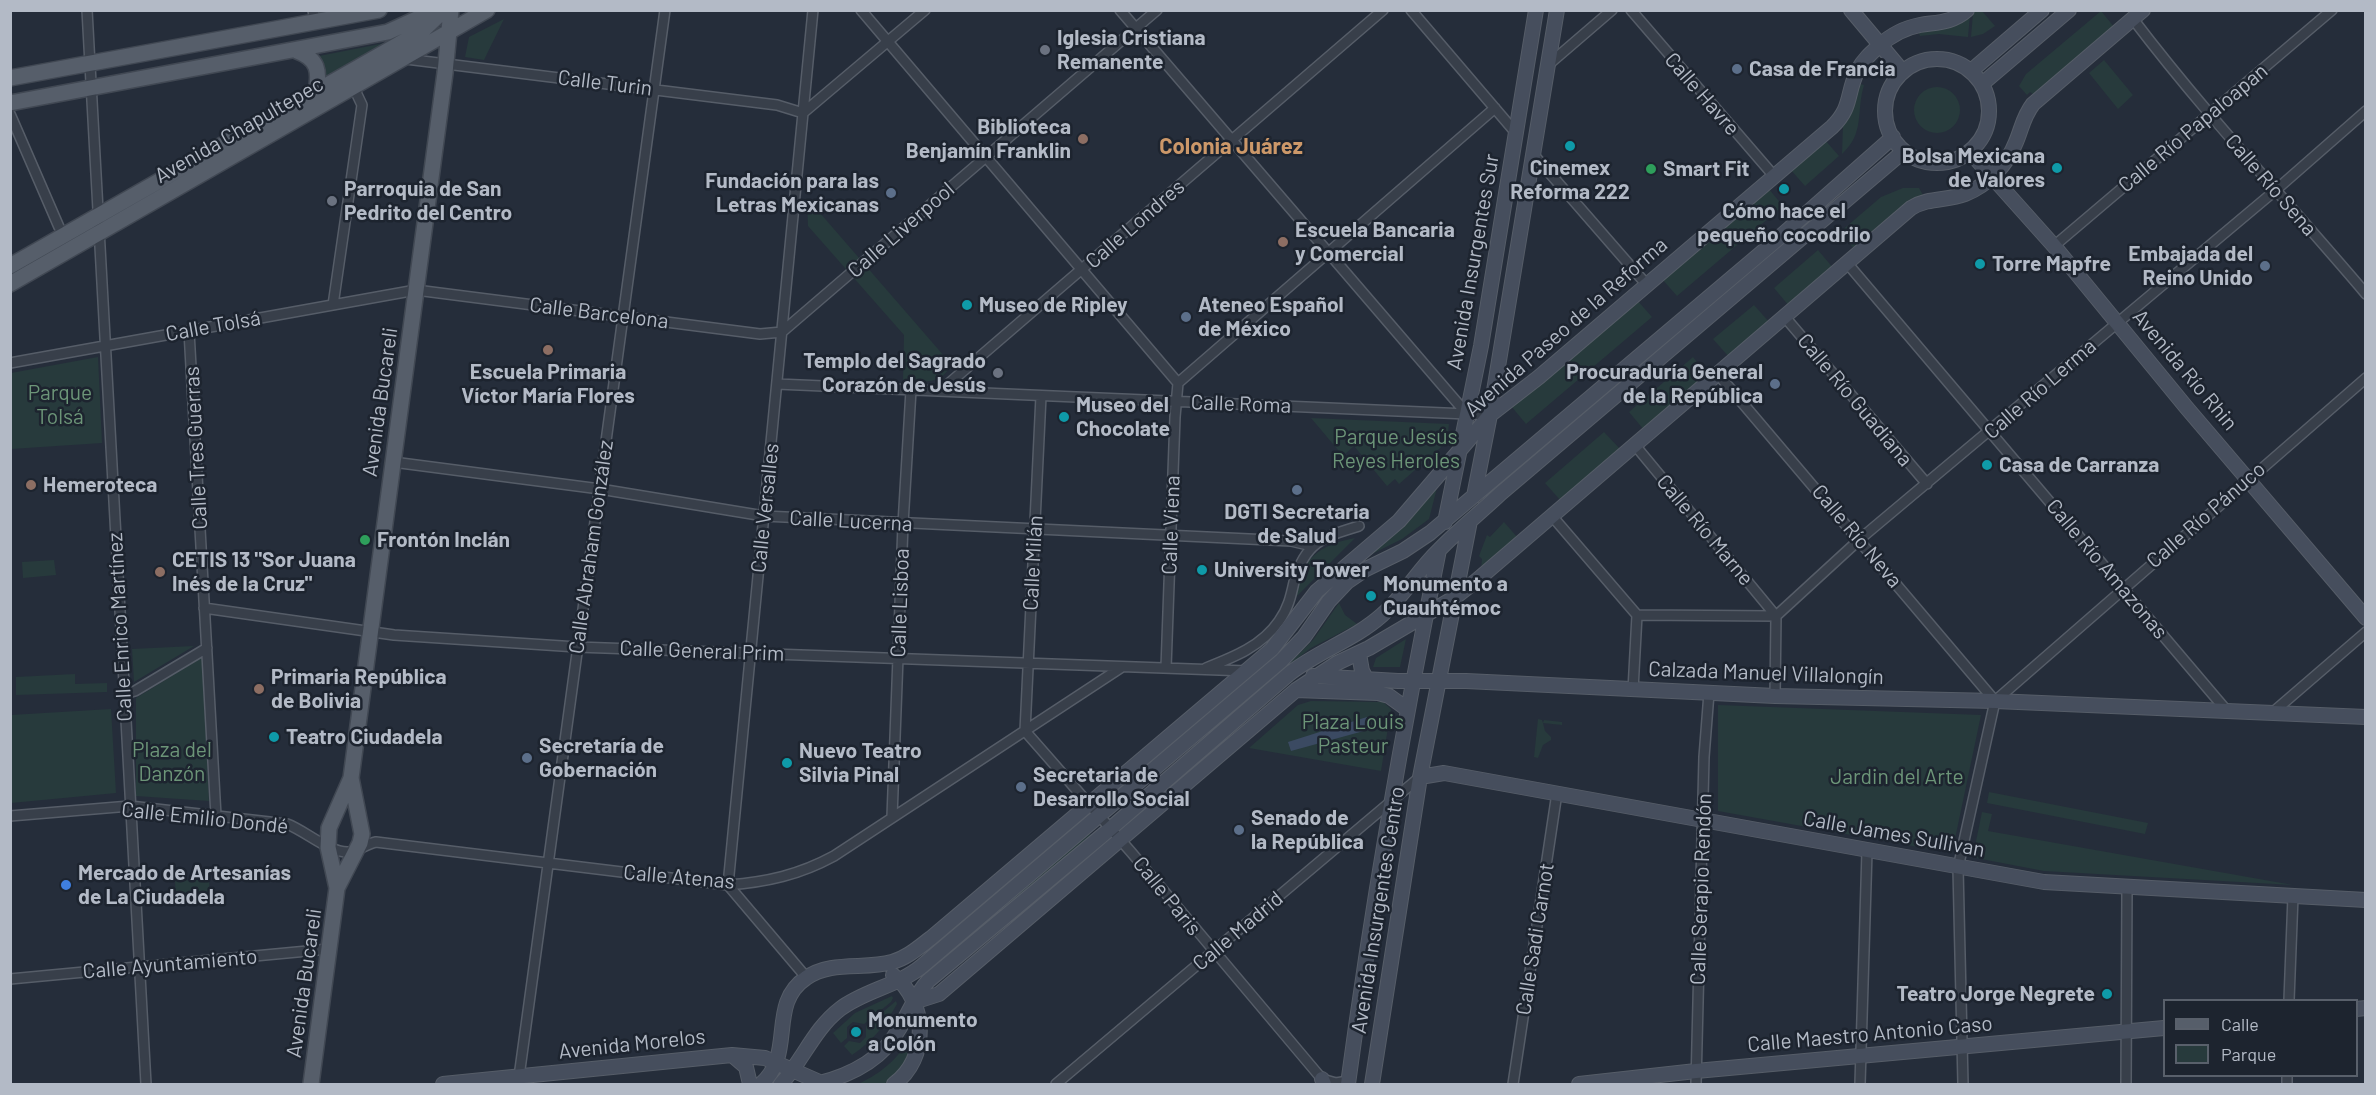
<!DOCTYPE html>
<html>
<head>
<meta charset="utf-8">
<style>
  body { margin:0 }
  #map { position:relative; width:2376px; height:1095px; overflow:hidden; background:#252d3a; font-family:Barlow,sans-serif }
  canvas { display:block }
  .frame { position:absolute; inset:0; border:12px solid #b3bac6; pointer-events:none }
  .legend { position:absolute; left:2163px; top:999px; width:195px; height:78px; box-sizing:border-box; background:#1d242f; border:2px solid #59606b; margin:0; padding:8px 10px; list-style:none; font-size:18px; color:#b3bac6 }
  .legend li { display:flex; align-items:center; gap:12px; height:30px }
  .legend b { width:30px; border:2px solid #59606b }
</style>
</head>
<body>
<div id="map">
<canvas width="2376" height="1095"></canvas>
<div class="frame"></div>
<ul class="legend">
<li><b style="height:8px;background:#565e6a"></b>Calle</li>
<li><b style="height:16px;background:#273a3c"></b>Parque</li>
</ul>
</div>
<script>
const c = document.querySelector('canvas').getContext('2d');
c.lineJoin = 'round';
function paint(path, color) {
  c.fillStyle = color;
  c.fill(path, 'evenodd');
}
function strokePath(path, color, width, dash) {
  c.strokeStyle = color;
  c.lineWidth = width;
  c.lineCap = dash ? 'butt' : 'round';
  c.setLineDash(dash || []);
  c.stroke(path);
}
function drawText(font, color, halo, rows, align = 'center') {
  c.font = font + ' Barlow,sans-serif';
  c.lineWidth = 5;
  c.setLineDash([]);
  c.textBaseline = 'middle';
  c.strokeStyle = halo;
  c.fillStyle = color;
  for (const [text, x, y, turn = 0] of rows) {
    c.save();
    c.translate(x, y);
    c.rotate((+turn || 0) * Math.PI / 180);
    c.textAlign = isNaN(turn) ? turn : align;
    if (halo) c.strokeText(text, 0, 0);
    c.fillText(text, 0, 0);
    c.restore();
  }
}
const green = new Path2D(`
  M1975 11H1982L1995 26 1983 34 1971 37 1973 13Z
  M2101 11 2115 28 2034 95 2030 92 2027 95 2019 86 2026 74Z
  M1970 15 1968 37 1939 34 1920 36 1918 31 1951 27Z
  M504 19 484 60 465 57 469 37Z
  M385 43 325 78 319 56Z
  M2104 60 2133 95 2118 109 2089 73Z
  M1860 84 1864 85C1856 112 1865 133 1842 154L1843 124Z
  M1914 110a23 23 0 1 1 46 0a23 23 0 1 1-46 0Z
  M1825 140 1839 156 1805 186 1790 169Z
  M1768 188 1783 206 1677 296 1662 279Z
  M1903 188H1919L1923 195 1914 200 1855 250 1840 232 1881 197Z
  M807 198 951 364C943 385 922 382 903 381L904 335 808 226Z
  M1818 250 1834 269 1789 306 1774 288Z
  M1637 300 1652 317 1526 424 1511 406Z
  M1754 305 1770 323 1729 357 1713 339Z
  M98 357 102 443 11 449V373Z
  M1693 357 1708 376 1644 430 1629 412Z
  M1311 418 1449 424 1447 442 1399 484 1395 479 1387 486 1354 446 1343 456Z
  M1604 432 1621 450 1561 501 1545 483Z
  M1439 480 1429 519 1402 539 1366 557Z
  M1504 522 1518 538 1481 569 1482 559 1479 556 1487 535 1490 537Z
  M1355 538 1296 597C1301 559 1318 545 1355 538Z
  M54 560 56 575 23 578 22 562Z
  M1339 603 1345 615 1357 624 1311 648 1286 667 1313 640Z
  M1406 639 1400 667H1373L1376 658Z
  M194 646 134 682 132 649Z
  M203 657 209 801 136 796V698Z
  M75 674V684L107 683V692L16 695V677Z
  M1311 701 1383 702 1391 709 1381 771 1249 748 1298 705Z
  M1718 705 1981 715 1952 853 1718 811Z
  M111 709 116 793 11 803V715Z
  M1538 719 1542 720 1543 723 1544 720 1562 722V725L1543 723 1545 731 1551 737V740L1543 745 1538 758 1534 757Z
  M1989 792 2148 823 2145 834 1987 803Z
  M1982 812 1992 814 1988 831 2293 885 2044 871 1976 858 1973 856Z
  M1089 833 1091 835 928 973 927 971Z
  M209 879 210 900 176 902 175 881Z
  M892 996 893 998 891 1002 864 1024 853 1022 847 1027V1038L841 1043 833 1033 855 1013Z
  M896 1001 897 1004C885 1025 873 1041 852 1055L844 1046 849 1041 860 1043 866 1037V1026Z
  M914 1031C914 1051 902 1076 883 1084 877 1086 865 1084 858 1084 884 1072 900 1057 914 1031Z`);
const water = new Path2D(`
  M1367 717 1371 729 1291 751 1288 742Z`);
const street = new Path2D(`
  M87 10 146 1084
  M313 10 315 22
  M861 10 1178 383
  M1120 10 1467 414
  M1411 10 1516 133
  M1631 10 1774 176
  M2133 19C2206 115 2288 202 2366 294
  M406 59 777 105 803 113 925 10
  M1548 65 1612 10
  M10 114 59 227
  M1533 154 1647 285
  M2054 246 2332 10
  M1847 263 2227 711
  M333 305 362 105 354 88
  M1784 316 1927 484
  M189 331 216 816
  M10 363 416 290 760 334 782 332 1157 10
  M1717 373 1995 701
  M1178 383 1495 108
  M777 384 1490 415
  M940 391 1383 10
  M1041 396 1025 731 1131 852 1322 1079 1336 1083 1348 1081
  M1634 444 1776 616
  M393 462 600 489 764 516 1291 541 1312 546
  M1552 516 1637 615
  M204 608 394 635 577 647 1247 671
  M1637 615 1776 616
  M1166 668 1175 417 1178 383
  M1206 668C1234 657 1262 646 1279 621 1288 609 1291 596 1294 582 1305 542 1323 537 1359 526
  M1633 690 1637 615
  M124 694 135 691 207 648
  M1775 696 1776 616 1860 539 2277 189 2366 111
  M1995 701 2366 378
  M2272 713 2366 632
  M10 816 130 806 287 824C306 831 329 853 349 852 359 851 366 844 376 842L728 885C767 882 799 875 834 856L1122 667
  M892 817 903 524 911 390
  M806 977 728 885 813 10
  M10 979 329 949
  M2289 1000 2293 896
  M518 1084 665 10
  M1056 1084 1420 777
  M1513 1084 1557 793
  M1696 1084 1704 757 1709 693
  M1860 1084 1867 851
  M1963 1084 1958 868 1995 701
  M2126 1084 2127 887
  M2287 1084V1076`);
const secondary = new Path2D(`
  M1851 10 1903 72
  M1885 111a52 52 0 1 1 104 0a52 52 0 1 1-104 0Z
  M1971 71 2042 10
  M1982 84 2069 10
  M1970 152 2054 246 2186 407 2366 618
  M1474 496 1490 415 1557 10
  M1445 522 1481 346 1536 10
  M1359 654 1362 671 1367 680
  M1313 676 1398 681H1466L1775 696 1995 701 2366 717
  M1296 690 1378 693 1389 696 1407 709
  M1420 777 1444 773 2044 882 2366 900
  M893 975C928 1002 929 1059 894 1084
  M914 1002 939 994 1296 690 1337 663 1369 648 1454 598 1476 581 1911 208C1929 197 1947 201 1965 194 1988 185 2007 165 2016 142 2022 128 2023 117 2033 104L2143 10
  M2356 1009 2366 1008
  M732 1055 746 1067 750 1084
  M1322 1079 1324 1084
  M443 1084 732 1055 765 1058 824 1084
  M761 1084C796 1054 767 1004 806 978 831 960 865 970 892 962 907 958 919 947 931 938L1272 649 1317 591 1399 521 1490 415 1539 377 1832 127C1853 107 1846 93 1858 70 1863 60 1871 53 1879 46 1891 35 1904 28 1920 25 1938 22 1952 23 1967 10
  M781 1084C803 1060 814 1029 840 1009 865 990 898 986 922 966L1281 661 1304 637 1329 601 1347 582 1366 569 1403 551 1430 533 1773 243 1893 137
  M816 1084C849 1076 882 1060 899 1029 909 1013 915 995 928 981L1110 829 1289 674C1318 651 1354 640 1382 615 1404 596 1418 570 1439 550 1458 530 1480 513 1500 494L1904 151
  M1348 1084C1372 905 1403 727 1439 550
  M1372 1084 1420 777 1470 521
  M1579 1084 1696 1071 2164 1028`);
const primary = new Path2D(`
  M297 51C318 59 320 71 316 92
  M10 78 379 10
  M10 103 388 32 436 10
  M10 266 422 31 444 10
  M10 284 487 10
  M337 888 328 847 329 828 351 778 445 73 451 10
  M311 1084 337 888 360 843 362 834 351 778`);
const markers = [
  [1045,50,6,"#6b7280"],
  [1737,69,6,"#5c6f8a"],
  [1083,139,6,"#8d6e63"],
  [1570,146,6,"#0f9aa8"],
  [2057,168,6,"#0f9aa8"],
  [1651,169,6,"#2e9e5b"],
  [1784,189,6,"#0f9aa8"],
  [891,193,6,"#5c6f8a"],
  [332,201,6,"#6b7280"],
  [1283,242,6,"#8d6e63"],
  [1980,264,6,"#0f9aa8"],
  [2265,266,6,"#5c6f8a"],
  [967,305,6,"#0f9aa8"],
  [1186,317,6,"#5c6f8a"],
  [548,350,6,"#8d6e63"],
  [998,373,6,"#6b7280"],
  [1775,384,6,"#5c6f8a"],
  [1064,417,6,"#0f9aa8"],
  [1987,465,6,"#0f9aa8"],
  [31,485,6,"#8d6e63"],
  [1297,490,6,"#5c6f8a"],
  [365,540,6,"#2e9e5b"],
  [1202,570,6,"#0f9aa8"],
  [160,572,6,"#8d6e63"],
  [1371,596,6,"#0f9aa8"],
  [259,689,6,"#8d6e63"],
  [274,737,6,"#0f9aa8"],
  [527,758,6,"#5c6f8a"],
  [787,763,6,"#0f9aa8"],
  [1021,787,6,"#5c6f8a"],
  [1239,830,6,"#5c6f8a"],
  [66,885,6,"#3f7fe0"],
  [2107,994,6,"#0f9aa8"],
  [856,1032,6,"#0f9aa8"]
];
const poiNames = [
  ["Iglesia Cristiana",1057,38],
  ["Remanente",1057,62],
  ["Casa de Francia",1749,69],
  ["Biblioteca",1071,127,"right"],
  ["Benjamín Franklin",1071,151,"right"],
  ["Bolsa Mexicana",2045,156,"right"],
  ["de Valores",2045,180,"right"],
  ["Cinemex",1570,168,"center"],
  ["Reforma 222",1570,192,"center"],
  ["Smart Fit",1663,169],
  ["Fundación para las",879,181,"right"],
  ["Letras Mexicanas",879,205,"right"],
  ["Parroquia de San",344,189],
  ["Pedrito del Centro",344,213],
  ["Cómo hace el",1784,211,"center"],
  ["pequeño cocodrilo",1784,235,"center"],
  ["Escuela Bancaria",1295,230],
  ["y Comercial",1295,254],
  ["Embajada del",2253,254,"right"],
  ["Reino Unido",2253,278,"right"],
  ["Torre Mapfre",1992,264],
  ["Museo de Ripley",979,305],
  ["Ateneo Español",1198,305],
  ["de México",1198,329],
  ["Templo del Sagrado",986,361,"right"],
  ["Corazón de Jesús",986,385,"right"],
  ["Escuela Primaria",548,372,"center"],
  ["Víctor María Flores",548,396,"center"],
  ["Procuraduría General",1763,372,"right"],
  ["de la República",1763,396,"right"],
  ["Museo del",1076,405],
  ["Chocolate",1076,429],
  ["Casa de Carranza",1999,465],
  ["Hemeroteca",43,485],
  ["DGTI Secretaria",1297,512,"center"],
  ["de Salud",1297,536,"center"],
  ["Frontón Inclán",377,540],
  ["CETIS 13 \"Sor Juana",172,560],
  ["Inés de la Cruz\"",172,584],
  ["University Tower",1214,570],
  ["Monumento a",1383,584],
  ["Cuauhtémoc",1383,608],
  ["Primaria República",271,677],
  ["de Bolivia",271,701],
  ["Teatro Ciudadela",286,737],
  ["Secretaría de",539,746],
  ["Gobernación",539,770],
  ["Nuevo Teatro",799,751],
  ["Silvia Pinal",799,775],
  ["Secretaria de",1033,775],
  ["Desarrollo Social",1033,799],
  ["Senado de",1251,818],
  ["la República",1251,842],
  ["Mercado de Artesanías",78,873],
  ["de La Ciudadela",78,897],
  ["Teatro Jorge Negrete",2095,994,"right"],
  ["Monumento",868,1020],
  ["a Colón",868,1044]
];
const streetNames = [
  ["Calle Turin",605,83,7],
  ["Calle Havre",1702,94,49],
  ["Calle Río Papaloapan",2193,128,-40],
  ["Avenida Chapultepec",239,130,-30],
  ["Calle Río Sena",2271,185,49],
  ["Calle Londres",1135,224,-41],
  ["Calle Liverpool",901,230,-41],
  ["Avenida Insurgentes Sur",1473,262,-80],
  ["Calle Barcelona",599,313,7],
  ["Calle Tolsá",213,326,-10],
  ["Avenida Paseo de la Reforma",1566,327,-41],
  ["Avenida Río Rhin",2185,370,50],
  ["Calle Río Lerma",2040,389,-41],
  ["Calle Río Guadiana",1855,400,50],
  ["Avenida Bucareli",380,402,-82],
  ["Calle Roma",1241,404,2],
  ["Calle Tres Guerras",196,448,-93],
  ["Calle Versalles",765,508,-84],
  ["Calle Río Pánuco",2206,515,-41],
  ["Calle Lucerna",851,521,3],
  ["Calle Viena",1171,525,-88],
  ["Calle Río Marne",1705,530,50],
  ["Calle Río Neva",1857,536,50],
  ["Calle Abraham González",591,547,-82],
  ["Calle Milán",1033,563,-87],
  ["Calle Río Amazonas",2107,569,50],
  ["Calle Lisboa",900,603,-88],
  ["Calle Enrico Martínez",120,627,-93],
  ["Calle General Prim",702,651,2],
  ["Calzada Manuel Villalongín",1766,673,2],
  ["Calle Emilio Dondé",205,818,6],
  ["Calle James Sullivan",1894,834,10],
  ["Calle Atenas",679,877,5],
  ["Calle Serapio Rendón",1701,889,-88],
  ["Calle Paris",1167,896,51],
  ["Avenida Insurgentes Centro",1378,910,-81],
  ["Calle Madrid",1238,931,-40],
  ["Calle Sadi Carnot",1535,939,-81],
  ["Calle Ayuntamiento",170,964,-5],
  ["Avenida Bucareli",304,983,-82],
  ["Calle Maestro Antonio Caso",1870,1034,-5],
  ["Avenida Morelos",632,1044,-6]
];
const parkNames = [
  ["Parque",60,393],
  ["Tolsá",60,417],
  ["Parque Jesús",1396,437],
  ["Reyes Heroles",1396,461],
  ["Plaza Louis",1353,722],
  ["Pasteur",1353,746],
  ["Plaza del",172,750],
  ["Danzón",172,774],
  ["Jardin del Arte",1897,777]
];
const neighbourhoodNames = [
  ["Colonia Juárez",1231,147]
];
paint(green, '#273a3c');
paint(water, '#3b4a62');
strokePath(street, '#565d68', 12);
strokePath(secondary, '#565d68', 16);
strokePath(primary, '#414853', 18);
strokePath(street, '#383f4a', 9);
strokePath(secondary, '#464e5d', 14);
strokePath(primary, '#565e6a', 15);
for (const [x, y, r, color] of markers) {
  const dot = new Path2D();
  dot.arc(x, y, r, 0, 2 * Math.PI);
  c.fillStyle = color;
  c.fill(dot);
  strokePath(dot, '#1d242f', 2);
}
drawText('bold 21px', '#b3bac6', '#1d242f', poiNames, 'left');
drawText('21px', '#b3bac6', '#1d242f', streetNames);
drawText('21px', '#6c9578', '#1d242f', parkNames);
drawText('bold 22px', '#cc9869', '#1d242f', neighbourhoodNames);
</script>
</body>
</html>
